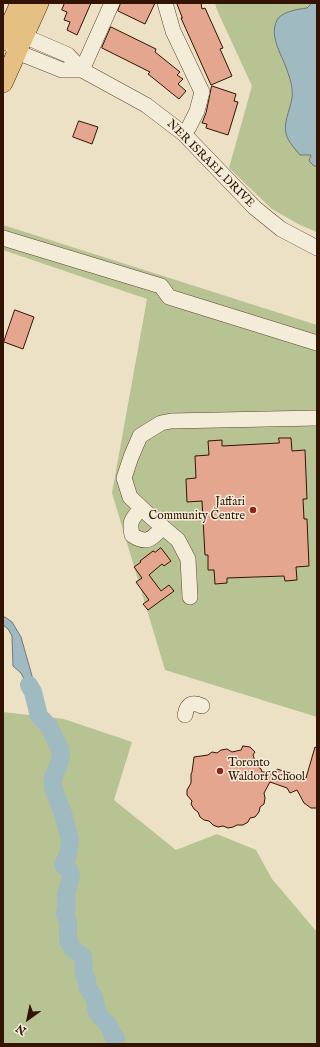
<!DOCTYPE html>
<html>
<head>
<meta charset="utf-8">
<style>
  body { margin:0 }
  #map { position:relative; width:320px; height:1047px; overflow:hidden; background:#ece1c4; font-family:"IM FELL English",serif }
  canvas { display:block }
  .frame { position:absolute; inset:0; border:4px solid #331302; pointer-events:none }
  .north { position:absolute; left:8px; top:999px; width:40px; height:40px; -webkit-text-stroke:3px #f3ecd9; paint-order:stroke; rotate:213deg; font-size:11px; font-weight:700; line-height:16px; text-align:center; color:#331302 }
  .north::after { content:''; display:block; margin:auto; width:14px; height:18px; background:#331302; clip-path:polygon(50% 0,100% 100%,50% 72%,0 100%) }
</style>
</head>
<body>
<div id="map">
<canvas width="320" height="1047"></canvas>
<div class="frame"></div>
<div class="north">N</div>
</div>
<script>
const c = document.querySelector('canvas').getContext('2d');
c.lineJoin = 'round';
function paint(path, color) {
  c.fillStyle = color;
  c.fill(path, 'evenodd');
}
function strokePath(path, color, width, dash) {
  c.strokeStyle = color;
  c.lineWidth = width;
  c.lineCap = dash ? 'butt' : 'round';
  c.setLineDash(dash || []);
  c.stroke(path);
}
function drawText(font, color, halo, rows, align = 'center') {
  c.font = font + ' "IM FELL English",serif';
  c.lineWidth = 3;
  c.setLineDash([]);
  c.textBaseline = 'middle';
  c.strokeStyle = halo;
  c.fillStyle = color;
  for (const [text, x, y, turn = 0] of rows) {
    c.save();
    c.translate(x, y);
    c.rotate((+turn || 0) * Math.PI / 180);
    c.textAlign = isNaN(turn) ? turn : align;
    if (halo) c.strokeText(text, 0, 0);
    c.fillText(text, 0, 0);
    c.restore();
  }
}
const green = new Path2D(`
  M215 3H317V232L300 225 272 209 229 168 252 86 217 10Z
  M3 225 317 325V717L165 670 112 493 147 299 3 250Z
  M3 712 64 719 132 742 114 800 176 850 217 834 256 850 272 879 317 932V1044H3Z`);
const water = new Path2D(`
  M310 3H317V166H314L309 161 311 155H300C296 150 290 144 287 137 282 124 290 111 292 98 293 90 291 81 288 73 284 58 268 37 277 20 281 12 298 9 307 8L310 5Z
  M3 617H5L12 622 21 637 34 683 39 695 41 705 39 708H37L32 706 33 700 31 693 21 673 13 666 12 636 8 629 3 625Z`);
const river = new Path2D(`
  M29 685 33 692 39 716 49 726 60 749 61 756 58 767 53 778V788L63 813 70 840 68 855 63 865 68 868 71 874 66 896 67 907 65 914 68 923V940L73 949 83 957 84 975 87 980V987L94 997 97 1013 110 1027 112 1035 116 1038 115 1042 116 1044`);
const building = new Path2D(`
  M65 3H91L77 35 67 30 70 22 64 20 67 12 62 10Z
  M121 3H155L145 24 118 11Z
  M177 3H201L202 9 205 8 223 48 220 49 232 76 211 85 181 18H182Z
  M111 27 156 49 155 52 180 72 177 75 183 79 178 84 186 91 179 99 148 74 150 72 102 48Z
  M212 86 236 94 234 101 238 102 228 135 206 128 207 124 202 123 206 113Z
  M79 121 98 127 92 144 73 137Z
  M15 310 34 317 23 349 4 342Z
  M279 438H291L292 451 305 450 307 499H303L304 519H307L309 566 296 567 297 580 285 581 284 576 227 578V583L215 584 214 570H208V555H205L202 501 187 502 186 479 196 478 195 456 209 455 208 441 222 440V446L279 443Z
  M161 548 171 561 164 566 162 564 149 575 161 591 169 585 174 591 148 610 143 604 149 600 136 582 142 578 134 567 141 562 140 561 153 551 155 552Z
  M243 746 250 747 255 752 253 755 257 766 261 769 262 772H268L274 777 277 769 306 778 315 747 317 748V808H311L304 803 297 790 290 793 287 788 270 782 264 793 265 798 264 804 260 807 259 812 255 817 250 818 248 822 243 825H237L233 827 228 828 223 826 218 827 213 825 209 821 204 820 200 817 198 812 194 809 191 804 192 801 187 795V790L191 783V774L192 772 194 757 208 755 212 752 217 753 221 750 227 749 232 752 241 750Z`);
const minor = new Path2D(`
  M165 3 173 31 202 92 197 111 189 127 184 134
  M13 36H24L68 55 82 70 146 105 184 134 255 208 281 229 317 248
  M10 44 17 52 62 70H82
  M82 70 112 3
  M3 238 161 286 169 297 317 343
  M141 508C132 520 129 520 132 535 147 545 152 539 163 527
  M190 597 188 559 178 540 151 517 130 497 124 478 131 457 140 436 161 423 171 421 317 418
  M185 715C187 704 192 701 202 706`);
const major = new Path2D(`
  M3 41 20 3
  M3 83 39 3`);
const markers = [
  [253,510,4,"#8f2418"],
  [220,771,4,"#8f2418"]
];
const streetNames = [
  ["NER ISRAEL DRIVE",210,164,45]
];
const poiNames = [
  ["Jaffari",245,503],
  ["Community Centre",245,517],
  ["Toronto",228,764,"left"],
  ["Waldorf School",228,778,"left"]
];
paint(green, '#b8c394');
paint(water, '#9fbac0');
strokePath(water, '#747774', 1);
strokePath(river, '#9fbac0', 18);
paint(building, '#e4a68f');
strokePath(building, '#331302', 1);
strokePath(minor, '#614632', 16);
strokePath(major, '#331302', 20);
strokePath(minor, '#f3ecd9', 15);
strokePath(major, '#e6c082', 19);
for (const [x, y, r, color] of markers) {
  const dot = new Path2D();
  dot.arc(x, y, r, 0, 2 * Math.PI);
  c.fillStyle = color;
  c.fill(dot);
  strokePath(dot, '#f3ecd9', 1.5);
}
drawText('12px', '#331302', '#f3ecd9', streetNames);
drawText('12px', '#331302', '#f3ecd9', poiNames, 'right');
</script>
</body>
</html>
